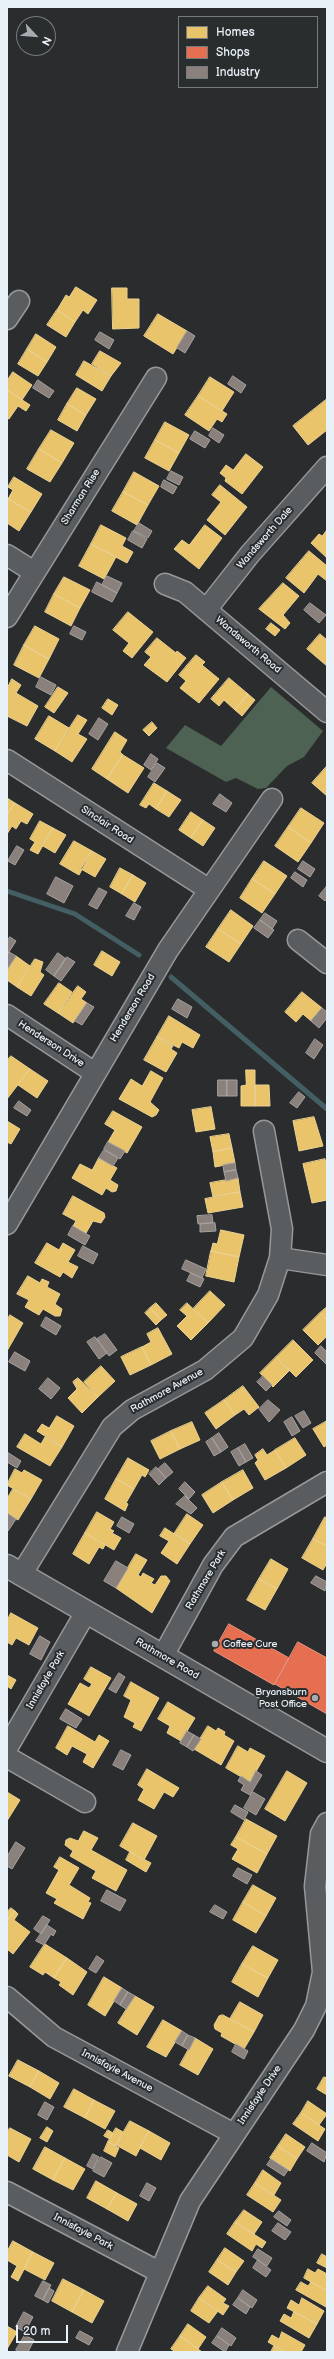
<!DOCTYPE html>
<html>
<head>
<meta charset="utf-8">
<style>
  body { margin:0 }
  #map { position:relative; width:334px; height:2359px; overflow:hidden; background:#2b2c2d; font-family:"Balsamiq Sans",sans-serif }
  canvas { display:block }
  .frame { position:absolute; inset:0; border:8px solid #e8f1f8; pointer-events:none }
  .legend { position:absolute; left:178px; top:16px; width:140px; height:72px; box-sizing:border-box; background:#2a2d2e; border:1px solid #767b7f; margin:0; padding:5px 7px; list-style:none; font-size:12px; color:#e8f1f8 }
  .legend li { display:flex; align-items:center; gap:8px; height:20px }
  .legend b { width:20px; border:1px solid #767b7f }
  .north { position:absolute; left:16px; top:16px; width:40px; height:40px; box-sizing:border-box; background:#2a2d2e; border:1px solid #767b7f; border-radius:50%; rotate:116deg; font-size:11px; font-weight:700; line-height:16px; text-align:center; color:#e8f1f8 }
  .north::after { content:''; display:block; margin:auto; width:14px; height:18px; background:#a6acb1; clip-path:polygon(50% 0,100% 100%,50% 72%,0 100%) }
  .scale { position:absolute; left:16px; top:2325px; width:52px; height:18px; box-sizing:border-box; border:2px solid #e8f1f8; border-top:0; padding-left:5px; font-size:12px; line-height:14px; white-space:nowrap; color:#e8f1f8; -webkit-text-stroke:3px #2a2d2e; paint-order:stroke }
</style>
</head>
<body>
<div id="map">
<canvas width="334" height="2359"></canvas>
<div class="frame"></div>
<ul class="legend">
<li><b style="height:11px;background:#e9c46a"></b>Homes</li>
<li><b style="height:11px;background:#e76f51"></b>Shops</li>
<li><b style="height:11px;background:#8a817c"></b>Industry</li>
</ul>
<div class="north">N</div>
<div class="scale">20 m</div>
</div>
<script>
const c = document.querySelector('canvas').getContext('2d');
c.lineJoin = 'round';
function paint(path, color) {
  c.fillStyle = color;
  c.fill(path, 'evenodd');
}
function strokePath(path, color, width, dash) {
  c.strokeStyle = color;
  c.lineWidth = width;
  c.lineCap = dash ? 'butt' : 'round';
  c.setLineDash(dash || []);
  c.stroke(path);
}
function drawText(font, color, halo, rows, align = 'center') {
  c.font = font + ' "Balsamiq Sans",sans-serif';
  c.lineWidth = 4;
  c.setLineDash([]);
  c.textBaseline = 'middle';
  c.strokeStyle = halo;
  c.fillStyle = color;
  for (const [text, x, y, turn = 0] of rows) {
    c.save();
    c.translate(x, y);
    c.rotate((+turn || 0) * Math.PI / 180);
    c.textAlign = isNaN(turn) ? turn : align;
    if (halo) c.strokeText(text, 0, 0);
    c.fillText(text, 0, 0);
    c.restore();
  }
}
const green = new Path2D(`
  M271 687 323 731 304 757 287 766 266 788 258 789 236 778 226 782 166 748 185 725 221 746Z`);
const homes = new Path2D(`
  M76 287 97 300 88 314 83 310 75 322 57 310 66 295 69 297Z
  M112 288H127V299H139V328L113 329Z
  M57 310 75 322 66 337 47 325Z
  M158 314 187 331 173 354 144 336Z
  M36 334 56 347 47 362 27 349Z
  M27 349 47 362 38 376 18 364Z
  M100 351 121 363 111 376 92 364Z
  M84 361 111 376 102 391 76 375Z
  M13 372 32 385 22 400 7 390V381Z
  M210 377 234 392 222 411 198 396Z
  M77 388 96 399 86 415 67 404Z
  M7 390 30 405 26 411 18 406 9 419 7 418Z
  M198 396 227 414 222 422 217 419 209 431 185 415Z
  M327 399V430L308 445 293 426Z
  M67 404 86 415 77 431 58 420Z
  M165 422 189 435 179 453 155 440Z
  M51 430 74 443 62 463 39 449Z
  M155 440 179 453 169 471 145 458Z
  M39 449 62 463 50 482 27 469Z
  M246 454 263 467 242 494 225 481 226 478 220 473 226 465 233 470Z
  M134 472 159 486 148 505 123 492Z
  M14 477 42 494 31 512 8 499 13 490 8 487Z
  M220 485 247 507 225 535 207 520 221 502 212 495Z
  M123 492 148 505 137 525 112 511Z
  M8 499 31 512 19 531 7 523Z
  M101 525 126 538 122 546 133 552 127 563 91 544Z
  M205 525 222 538 199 569 174 549 182 540 189 545Z
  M327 530V558L311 543 319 534 322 536Z
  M91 544 116 557 104 579 79 566Z
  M309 551 327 566V581L318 574 304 593 286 578Z
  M64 577 90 590 80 608 54 594Z
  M283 583 299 596 283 615 290 623 285 629 259 609Z
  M54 594 80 608 71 626 45 612Z
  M128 612 153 632 132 658 123 651 129 643 113 630Z
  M271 623 280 630 275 636 266 629Z
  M35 626 59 639 49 659 24 645Z
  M320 634 327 640V666L307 649Z
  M157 638 176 653 177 651 186 658 167 682 144 665 151 657 145 652Z
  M24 645 49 659 39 678 14 665Z
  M196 655 205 662 202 665 219 679 199 703 180 688 186 681 179 675Z
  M229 678 248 694 235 710 224 700 219 706 211 699Z
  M12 679 21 685 16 693 38 706 27 726 7 716V689Z
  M58 687 68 693 54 713 45 707Z
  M248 694 255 700 242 716 235 710Z
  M108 699 118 705 112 715 102 708Z
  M78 715 87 720 78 734 87 739 72 762 55 751Z
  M49 716 69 728 55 751 35 739Z
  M152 722 157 728 149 736 143 730Z
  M115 732 127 740 120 752 123 755 107 779 92 769Z
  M123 755 144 768 128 793 107 779Z
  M327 766V796L312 783Z
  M154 783 167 791 156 809 149 804 146 808 140 805Z
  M167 791 181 800 169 817 156 809Z
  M7 798 15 803 7 815Z
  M15 803 33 814 27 824 21 821 16 829 12 826 7 834V815Z
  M301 808 324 823 311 843 288 827Z
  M191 812 203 820 191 838 179 830Z
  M203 820 215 828 203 846 191 838Z
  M40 821 53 828 38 854 30 850 35 842 30 839Z
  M288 827 311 843 298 862 275 846Z
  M53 828 66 835 55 853 43 846Z
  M74 841 92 851 79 875 60 864Z
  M92 851 106 859 95 877 81 869Z
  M264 861 287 876 275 894 252 879Z
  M120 868 133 875 122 894 110 887Z
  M133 875 146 883 135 902 122 894Z
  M252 879 275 894 262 913 240 898Z
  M231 910 253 926 241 944 218 929Z
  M218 929 241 944 229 962 206 947Z
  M102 951 120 962 112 976 94 965Z
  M16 956 30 966 17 987 7 980V970Z
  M35 959 43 962 40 972 44 975 31 996 17 987Z
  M59 983 72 992 58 1013 44 1004Z
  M78 986 86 992 81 999 87 1003 73 1023 58 1013Z
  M302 992 322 1008 311 1021 303 1014 296 1022 285 1012Z
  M169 1016 200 1035 193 1048 182 1042 179 1048 157 1037Z
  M157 1037 173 1046 171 1049 177 1053 166 1072 144 1060Z
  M11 1056 30 1069 7 1099V1061Z
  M30 1069 48 1081 37 1098 18 1085Z
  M246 1070H255V1106H241V1086L246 1085Z
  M151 1071 163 1078 150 1102 159 1110 156 1115 152 1117 119 1099 131 1079 142 1086Z
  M255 1085H269L270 1106H255Z
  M211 1107 215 1129 196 1132 192 1110Z
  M113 1111 142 1127 127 1153 108 1142 115 1130 105 1124Z
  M314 1117 323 1146 299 1151 293 1121Z
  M7 1121 20 1129 11 1144 7 1142Z
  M229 1134 232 1148 213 1152 210 1137Z
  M232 1148 235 1163 215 1167 213 1152Z
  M99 1158 117 1168 110 1180 118 1185 116 1191 112 1192 106 1188 102 1195 72 1178 80 1164 92 1170Z
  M325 1159 327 1169V1200L312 1203 303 1164Z
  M238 1178 240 1192 213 1197 210 1183Z
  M240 1192 243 1207 208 1213 205 1199Z
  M73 1196 104 1213 105 1217 101 1223 93 1221 86 1233 73 1226 76 1221 63 1214Z
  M221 1230 244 1235 239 1257 211 1251 213 1243 217 1244Z
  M47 1243 59 1250 63 1243 75 1250 68 1262 78 1267 72 1278 63 1272 60 1277 35 1263Z
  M211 1251 239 1257 234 1282 206 1276Z
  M28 1276 40 1283 42 1279 49 1282 47 1287 60 1294 55 1304 62 1309 60 1316H55L43 1309 39 1315 25 1307 29 1300 17 1294Z
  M210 1291 225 1305 208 1323 193 1309Z
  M156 1303 167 1315 161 1320 150 1308Z
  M187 1303 208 1323 191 1340 177 1326 187 1316 180 1310Z
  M327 1307V1320L320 1313Z
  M150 1308 161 1320 156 1325 145 1313Z
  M320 1313 327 1320V1336L318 1345 303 1330Z
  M10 1315 23 1323 7 1351V1321Z
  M158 1328 172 1354 151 1365 142 1347 151 1342 147 1334Z
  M293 1340 313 1360 296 1377 276 1357Z
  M142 1347 151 1365 130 1375 121 1357Z
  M276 1357 290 1370 273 1387 260 1373Z
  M101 1366 115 1381 98 1397 84 1382Z
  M78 1378 98 1397 82 1413 68 1398 77 1389 73 1382Z
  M243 1386 259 1407 249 1415 244 1409 235 1415 224 1400Z
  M224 1400 235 1415 216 1429 205 1413Z
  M57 1416 74 1426 62 1447 37 1431 42 1424 49 1428Z
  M327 1421V1445L324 1447 313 1429Z
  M192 1422 200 1440 180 1449 171 1431Z
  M171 1431 180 1449 160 1459 151 1441Z
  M25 1434 41 1444 45 1437 62 1447 50 1466 17 1447Z
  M295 1438 306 1455 286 1468 275 1450Z
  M263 1449 267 1455 275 1450 286 1468 265 1480 255 1463 258 1460 255 1455Z
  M128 1458 149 1470 145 1477 142 1475 134 1489 116 1479Z
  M15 1469 22 1473 24 1470 42 1480 31 1499 7 1485Z
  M243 1470 253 1488 233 1500 222 1482Z
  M116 1479 134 1489 126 1503 128 1504 125 1511 105 1499Z
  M222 1482 233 1500 213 1513 202 1495Z
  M13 1489 31 1499 18 1520 7 1513V1499Z
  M97 1512 114 1522 110 1529 114 1531 112 1533 121 1538 114 1550 85 1533Z
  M187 1514 203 1525 190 1544 174 1534Z
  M325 1517 327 1518V1546L313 1539Z
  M165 1528 190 1544 177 1564 161 1553 169 1541 160 1536Z
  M85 1533 105 1545 103 1549 99 1547 89 1564 73 1554Z
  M313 1539 327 1546V1563L323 1570 302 1558Z
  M136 1554 147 1560 138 1575 141 1577 143 1573 154 1579 151 1583 155 1585 161 1576H166L170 1581 152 1613 116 1588Z
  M271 1559 288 1569 277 1589 259 1579Z
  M259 1579 277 1589 265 1610 247 1600Z
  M11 1613 38 1628 29 1645 16 1638 12 1645 7 1642V1621Z
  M91 1667 111 1678 89 1716 68 1704 80 1683 89 1688 92 1684 84 1679Z
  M7 1675 16 1680 11 1689 7 1686Z
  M131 1682 159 1698 141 1731 133 1727 135 1723 124 1717 131 1700 124 1696Z
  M168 1702 195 1718 181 1741 167 1733 170 1726 158 1719Z
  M68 1726 95 1742 99 1735 109 1741 93 1768 83 1762 87 1754 72 1746 67 1755 56 1748Z
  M208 1726 216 1731 218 1728 225 1732 224 1735 234 1741 221 1765 194 1749Z
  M238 1746 248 1752 250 1748 265 1756 250 1782 226 1768Z
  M147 1769 179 1788 173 1797 164 1792 154 1809 138 1800 144 1789 138 1785Z
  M287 1771 307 1783 285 1821 265 1809Z
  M7 1792 20 1800 7 1821Z
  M246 1819 277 1836 267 1854 236 1837Z
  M133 1823 157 1836 144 1860 120 1846Z
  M84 1831 98 1838 91 1850 127 1870 116 1891 92 1878 96 1871 70 1856 73 1851 65 1845 66 1840 70 1838 78 1841Z
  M236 1837 267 1854 257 1873 232 1859 238 1849 231 1845Z
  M130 1852 151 1863 146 1872 126 1860Z
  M60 1857 79 1868 69 1885 90 1898 88 1902 91 1903 83 1919 54 1903 57 1899 46 1893 59 1870 54 1867Z
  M253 1885 276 1898 266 1916 243 1902Z
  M243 1902 266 1916 256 1933 233 1920Z
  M11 1908 15 1911 7 1921V1912Z
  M15 1911 18 1914 14 1920 30 1932 13 1954 7 1949V1921Z
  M45 1944 67 1958 54 1978 45 1972 43 1975 30 1967Z
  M253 1946 278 1960 268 1978 242 1964Z
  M67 1958 87 1972 73 1995 59 1985 61 1982 54 1978Z
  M242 1964 268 1978 258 1997 232 1982Z
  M104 1977 122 1988 105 2016 88 2005Z
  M135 1996 154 2007 137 2035 118 2023Z
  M240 2002 263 2015 254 2032 230 2019Z
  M223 2015 254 2032 244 2049 221 2036 222 2033 215 2029 214 2025 219 2016Z
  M163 2020 182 2031 166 2057 147 2047Z
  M195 2038 213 2049 198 2075 180 2065Z
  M18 2060 39 2071 30 2087 9 2076Z
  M39 2071 59 2083 50 2099 30 2087Z
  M324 2077 327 2078V2095L317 2089Z
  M74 2089 94 2100 85 2118 64 2107Z
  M94 2100 115 2111 105 2129 85 2118Z
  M308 2101 327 2114 319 2125 301 2113Z
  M301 2113 325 2129 318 2141 293 2124Z
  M130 2121 149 2131 136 2156 116 2145Z
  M47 2127 53 2131 47 2142 40 2138Z
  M10 2128 31 2139 19 2162 7 2155V2133Z
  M116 2128 123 2132 116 2146 108 2142Z
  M108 2130 113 2133 110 2139 104 2136Z
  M149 2131 170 2143 161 2160 140 2148Z
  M286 2134 305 2147 297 2159 278 2146Z
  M108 2142 119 2148 115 2157 104 2151Z
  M278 2146 297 2159 290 2171 270 2158Z
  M45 2147 65 2158 53 2180 33 2169Z
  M65 2158 85 2169 73 2190 53 2180Z
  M263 2170 281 2183 274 2195 255 2183Z
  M96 2181 117 2193 107 2209 87 2198Z
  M255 2183 281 2200 273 2212 247 2195Z
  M117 2193 137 2204 128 2221 107 2209Z
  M244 2210 262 2222 254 2234 235 2222Z
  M235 2222 266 2242 262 2248 256 2244 252 2251 227 2234Z
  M13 2241 33 2252 18 2281 11 2277 17 2266 7 2260V2252Z
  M225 2248 244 2261 236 2272 217 2260Z
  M33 2252 54 2263 45 2280 24 2269Z
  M322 2254 327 2257V2268L317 2263Z
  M217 2260 236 2272 228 2285 209 2272Z
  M308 2269 315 2273 318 2269 327 2274V2291L304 2278Z
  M63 2279 84 2290 72 2312 52 2301Z
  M301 2282 308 2286 311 2282 327 2291 326 2307 296 2290Z
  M208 2286 226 2299 223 2303 229 2306 223 2315 199 2298Z
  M84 2290 104 2301 92 2323 72 2312Z
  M199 2298 218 2311 209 2323 191 2311Z
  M302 2298 324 2311 317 2324 287 2308 291 2300 299 2305Z
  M294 2312 317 2324 309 2338 280 2321 284 2314 291 2318Z
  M188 2324 206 2337 198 2349 180 2336Z
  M7 2326 17 2332 7 2349Z
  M282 2332 305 2345 301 2352H285L268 2342 272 2335 279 2339Z
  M180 2336 198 2349 202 2352H176L171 2349Z
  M274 2346 285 2352H271Z`);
const shops = new Path2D(`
  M229 1624 289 1658 274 1685 214 1651Z
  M298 1642 327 1658V1714L275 1684Z`);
const industry = new Path2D(`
  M187 331 195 336 185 353 177 348Z
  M100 332 114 340 109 349 95 340Z
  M233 376 246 385 241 393 228 384Z
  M38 380 54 391 49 398 33 388Z
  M213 428 224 435 219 443 209 436Z
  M195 431 210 440 205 448 190 439Z
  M171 471 183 477 179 485 167 479Z
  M164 480 177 487 173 494 161 487Z
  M139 523 152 531 148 538 134 531Z
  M133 531 147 539 142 548 128 540Z
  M107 576 122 583 117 593 102 585Z
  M97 582 117 593 112 602 92 592Z
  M310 603 326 615 319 623 304 610Z
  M74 626 86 632 82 640 70 634Z
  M41 677 56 685 51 695 36 687Z
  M99 718 108 724 98 740 89 734Z
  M151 754 158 759 151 770 144 765Z
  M157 763 165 768 155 782 148 777Z
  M220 794 232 803 226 812 213 804Z
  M17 846 24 850 15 865 8 861Z
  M303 861 315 869 310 877 298 869Z
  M295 872 307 880 303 887 291 878Z
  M56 877 73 886 64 903 47 894Z
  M327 886V898L325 901 319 896Z
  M99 888 107 892 97 909 89 905Z
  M134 903 141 907 134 920 126 916Z
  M265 913 277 921 272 929 260 920Z
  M260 920 274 930 268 938 254 928Z
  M10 937 16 941 7 955V942Z
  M9 952 16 956 7 970V956Z
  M58 953 66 959 54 976 46 970Z
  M67 957 75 962 61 981 54 976Z
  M178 999 192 1007 187 1018 172 1009Z
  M87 1003 94 1007 82 1025 75 1021Z
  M322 1008 327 1012V1018L319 1028 311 1021Z
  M315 1039 323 1045 314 1059 306 1053Z
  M218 1080H227V1096H218Z
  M227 1080H237V1096H227Z
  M299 1092 305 1097 297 1108 290 1103Z
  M19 1101 31 1110 27 1116 14 1108Z
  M108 1142 125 1151 120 1159 104 1149Z
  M104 1150 118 1158 113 1166 99 1158Z
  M235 1163 236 1170 224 1172 223 1165Z
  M236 1170 238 1178 226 1181 224 1172Z
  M212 1215 213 1223 198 1224 197 1216Z
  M215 1223 216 1231 200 1232V1224Z
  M73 1226 90 1236 85 1245 68 1235Z
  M83 1246 98 1254 93 1264 78 1256Z
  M186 1260 206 1269 202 1278 182 1269Z
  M191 1273 204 1279 200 1287 187 1281Z
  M46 1317 61 1326 56 1335 41 1326Z
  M105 1334 117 1350 109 1356 97 1339Z
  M95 1337 107 1353 99 1359 87 1342Z
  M321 1346 327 1352 326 1364 315 1353Z
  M15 1352 30 1361 25 1371 9 1362Z
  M263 1376 272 1385 266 1391 257 1382Z
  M48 1378 60 1388 51 1399 39 1389Z
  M268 1400 280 1410 269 1422 259 1409Z
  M304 1411 311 1423 303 1428 295 1416Z
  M292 1417 300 1431 292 1436 284 1422Z
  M219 1433 228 1447 221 1452 212 1438Z
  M212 1438 221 1452 214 1456 206 1442Z
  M245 1444 253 1458 246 1462 238 1448Z
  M238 1448 246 1462 239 1466 231 1452Z
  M7 1452 21 1461 17 1468 7 1462Z
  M165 1463 173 1472 166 1478 158 1469Z
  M156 1467 166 1478 159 1485 149 1474Z
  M185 1482 195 1492 189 1499 179 1489Z
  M185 1496 197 1508 191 1514 176 1504Z
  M7 1513 16 1519 8 1531 7 1530Z
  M122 1517 134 1524 129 1533 117 1526Z
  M116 1561 128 1568 116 1588 104 1581Z
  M316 1576 327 1582 325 1591 311 1583Z
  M40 1636 50 1642 41 1660 30 1654Z
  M119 1673 125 1677 116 1693 109 1689Z
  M66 1709 82 1719 76 1728 60 1719Z
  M187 1731 194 1735 187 1747 180 1743Z
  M194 1735 201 1739 193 1751 187 1747Z
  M121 1750 131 1755 123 1770 113 1765Z
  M256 1771 262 1775 250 1795 241 1790 244 1785 238 1781 241 1776 250 1782Z
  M253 1792 265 1799 256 1815 244 1808Z
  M235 1805 248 1812 244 1820 231 1812Z
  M16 1842 25 1848 12 1869 7 1866V1857Z
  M238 1868 252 1875 247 1884 233 1876Z
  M107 1890 126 1900 120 1911 101 1901Z
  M215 1905 227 1912 223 1919 210 1912Z
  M43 1916 50 1920 41 1934 34 1929Z
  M47 1925 56 1931 53 1936 51 1934 44 1945 36 1941Z
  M97 1956 104 1961 96 1973 89 1969Z
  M122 1988 128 1992 120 2005 114 2001Z
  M128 1992 135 1996 126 2009 120 2005Z
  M182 2031 188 2035 182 2046 175 2042Z
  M188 2035 195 2038 189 2050 182 2046Z
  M236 2044 248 2051 244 2059 232 2052Z
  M45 2102 54 2107 47 2120 38 2115Z
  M312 2143 327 2153 324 2162 307 2151Z
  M93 2154 99 2157 93 2169 87 2166Z
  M101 2157 112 2163 104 2177 93 2171Z
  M271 2159 288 2170 284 2176 267 2165Z
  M147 2183 156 2188 149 2201 140 2196Z
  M279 2211 291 2220 287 2226 274 2217Z
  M278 2223 291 2232 285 2240 272 2231Z
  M258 2249 272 2258 267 2266 253 2257Z
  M258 2260 271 2270 266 2277 253 2268Z
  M43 2281 51 2285 43 2300 35 2296Z
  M49 2288 54 2291 48 2303 43 2300Z
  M243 2290 257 2300 252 2308 238 2298Z
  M238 2298 250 2307 246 2314 233 2305Z
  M24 2312 33 2317 25 2332 16 2327Z
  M222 2328 236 2338 231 2346 217 2336Z
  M80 2331 93 2338 89 2345 76 2338Z
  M25 2335 34 2340 28 2352H20L16 2350Z
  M217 2336 229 2345 225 2352 212 2343Z`);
const stream = new Path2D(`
  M7 891 75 914 139 955
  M171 977 327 1109`);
const minor = new Path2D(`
  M7 319 19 301
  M7 555 34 572
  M165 584 185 592 327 712
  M206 610 250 554 327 467
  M7 617 156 378
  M7 760 208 889
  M298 940 327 963
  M7 1015 95 1073
  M7 1224 168 950 272 799
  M280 1258 327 1265
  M21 1575 112 1427 132 1410 205 1370 243 1338 268 1295 280 1258 282 1229 264 1131
  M163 1656 213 1565 234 1537 327 1482
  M7 1748 86 1612
  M7 1757 85 1802
  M7 1997 54 2037 234 2134
  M7 2192 159 2272
  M127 2352 190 2201 304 2030 316 2006 323 1972 315 1886 321 1834 327 1823`);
const tertiary = new Path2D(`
  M7 1566 327 1751`);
const markers = [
  [215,1644,4,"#a6acb1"],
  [315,1698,4,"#a6acb1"]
];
const streetNames = [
  ["Sharman Rise",81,497,-58],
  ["Wandsworth Dale",265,538,-49],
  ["Wandsworth Road",248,645,40],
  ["Sinclair Road",107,825,33],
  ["Henderson Road",133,1008,-59],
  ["Henderson Drive",51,1044,33],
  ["Rathmore Avenue",167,1391,-29],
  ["Rathmore Park",206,1580,-59],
  ["Rathmore Road",167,1659,30],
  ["Innisfayle Park",46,1680,-60],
  ["Innisfayle Avenue",117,2071,28],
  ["Innisfayle Drive",260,2095,-56],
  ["Innisfayle Park",83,2232,28]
];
const poiNames = [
  ["Coffee Cure",223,1644],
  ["Bryansburn",307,1692,"right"],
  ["Post Office",307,1704,"right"]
];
paint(green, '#4d6252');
paint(homes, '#e9c46a');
strokePath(homes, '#e9d295', 1);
paint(shops, '#e76f51');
strokePath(shops, '#e79683', 1);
paint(industry, '#8a817c');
strokePath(industry, '#a6a3a1', 1);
strokePath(stream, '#445f63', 5);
strokePath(minor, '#96989a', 23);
strokePath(tertiary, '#96989a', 25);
strokePath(minor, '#5a5d60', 20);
strokePath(tertiary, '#5a5d60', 22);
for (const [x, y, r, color] of markers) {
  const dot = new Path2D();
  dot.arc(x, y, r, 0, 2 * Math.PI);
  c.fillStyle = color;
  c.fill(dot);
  strokePath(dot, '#2a2d2e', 1.5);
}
drawText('10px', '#e8f1f8', '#2a2d2e', streetNames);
drawText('10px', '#e8f1f8', '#2a2d2e', poiNames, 'left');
</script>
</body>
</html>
